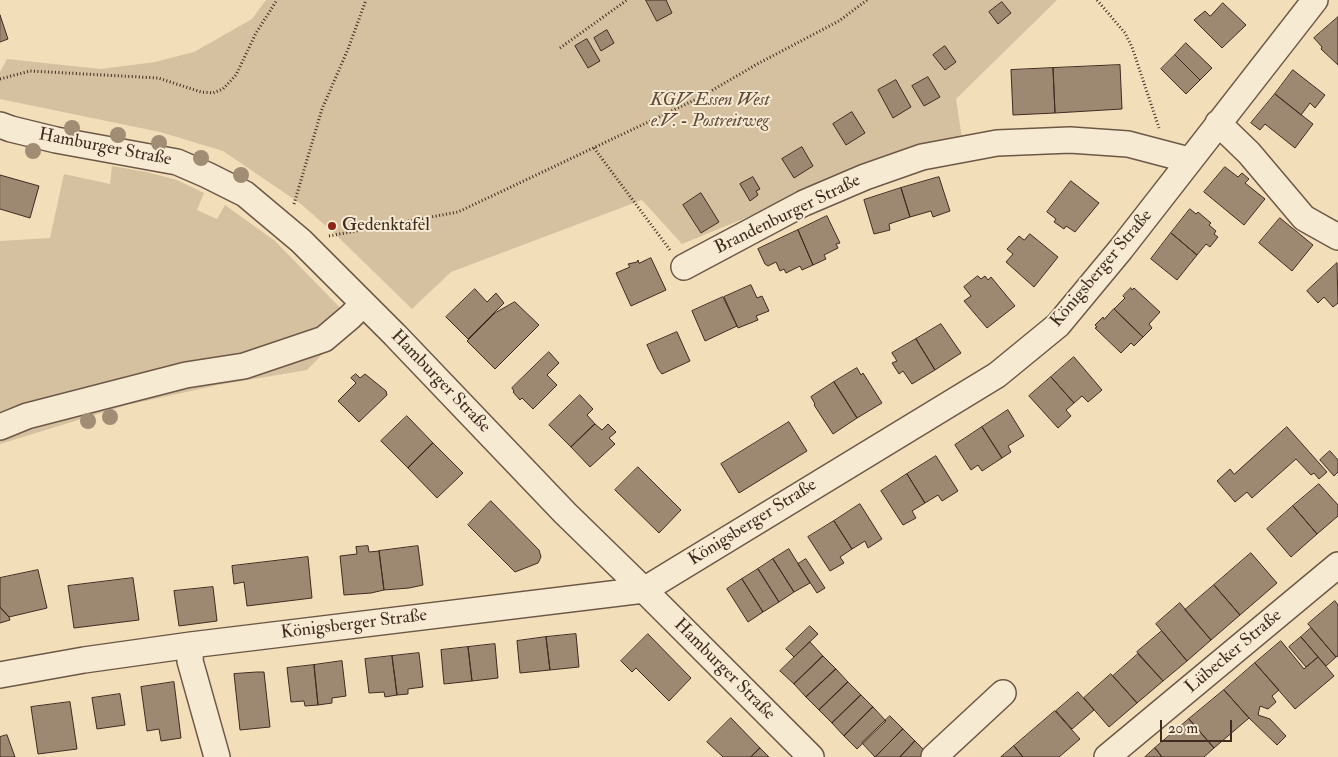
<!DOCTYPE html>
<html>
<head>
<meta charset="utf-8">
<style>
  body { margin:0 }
  #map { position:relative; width:1338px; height:757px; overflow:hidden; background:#f3deba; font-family:"IM FELL Double Pica",serif }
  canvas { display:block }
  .scale { position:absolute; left:1160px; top:720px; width:72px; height:22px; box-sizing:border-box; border:2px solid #402b21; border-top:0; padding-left:6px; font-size:15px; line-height:18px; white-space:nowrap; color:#402b21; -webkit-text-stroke:4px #f7ead2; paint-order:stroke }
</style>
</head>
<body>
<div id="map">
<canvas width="1338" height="757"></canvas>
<div class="scale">20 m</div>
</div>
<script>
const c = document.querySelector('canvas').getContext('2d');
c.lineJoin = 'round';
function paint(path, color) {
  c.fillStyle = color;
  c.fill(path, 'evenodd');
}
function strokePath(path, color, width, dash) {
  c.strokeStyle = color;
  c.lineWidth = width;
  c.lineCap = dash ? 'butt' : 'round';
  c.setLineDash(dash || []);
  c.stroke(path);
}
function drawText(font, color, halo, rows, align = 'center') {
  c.font = font + ' "IM FELL Double Pica",serif';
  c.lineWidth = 4;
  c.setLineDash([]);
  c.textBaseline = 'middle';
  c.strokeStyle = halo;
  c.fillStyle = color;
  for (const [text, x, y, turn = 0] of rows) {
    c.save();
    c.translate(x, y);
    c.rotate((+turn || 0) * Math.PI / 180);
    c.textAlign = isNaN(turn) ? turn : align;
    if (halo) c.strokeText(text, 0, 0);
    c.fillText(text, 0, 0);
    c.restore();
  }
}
const green = new Path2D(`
  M266 0H1057L956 99 962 138 821 187 682 244 642 200 451 272 412 309 333 232 301 204 223 151 160 132 0 99V72L7 59 101 69 155 62 194 52 252 19Z
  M112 166 146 172 177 180 204 193 197 210 217 219 225 205 275 241 354 322 307 370 218 385 127 405 0 444V241L50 238 64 174 110 184Z`);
const building = new Path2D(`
  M646 0H666L672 13 657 21Z
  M1002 2 1011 13 998 24 989 12Z
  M1223 3 1246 25 1222 48 1194 20 1205 11 1210 16Z
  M0 15 8 39 0 42Z
  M1338 17V65L1321 49 1322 47 1314 38Z
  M607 30 614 43 601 51 594 38Z
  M587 39 600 61 588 68 575 46Z
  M1186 43 1212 68 1200 80 1175 55Z
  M945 46 956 62 945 70 933 55Z
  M1175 55 1200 80 1186 94 1161 69Z
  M1120 65 1122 109 1055 113 1053 68Z
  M1053 68 1055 113 1013 115 1011 70Z
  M1293 70 1325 95 1315 108 1310 103 1301 115 1275 94Z
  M928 77 940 97 924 106 912 86Z
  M896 80 911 107 893 118 878 90Z
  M1275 94 1313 124 1295 148 1265 124 1260 130 1251 123Z
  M852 112 865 133 846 145 833 124Z
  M802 147 813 166 794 178 782 159Z
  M1225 167 1238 177 1242 173 1249 179 1245 183 1265 199 1244 225 1204 192Z
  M0 175 39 186 30 218 0 209Z
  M753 177 760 189 756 191 758 195 750 201 740 184Z
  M939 177 950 211 933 217 931 211 910 217 901 188Z
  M1071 181 1099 203 1075 232 1066 226 1064 229 1054 222 1056 219 1047 212Z
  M901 188 910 217 889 224 890 230 874 234 864 200Z
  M701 193 719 222 701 233 683 205Z
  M1190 209 1196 214 1198 212 1211 223 1209 225 1216 231 1214 234 1218 237 1210 247 1206 244 1197 255 1171 233Z
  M827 216 840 243 836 244 838 248 824 255 826 259 813 265 798 230Z
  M1280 218 1313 245 1292 271 1259 243Z
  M798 230 813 265 802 270 800 266 786 273 784 269 780 271 776 262 768 266 765 264 758 249Z
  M1171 233 1197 255 1177 280 1151 259Z
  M1030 234 1058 257 1034 287 1006 262 1013 254 1007 249 1019 236 1024 240Z
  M651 258 666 290 631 306 616 273 630 267 628 264 637 262 638 260 639 263Z
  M1337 263 1338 303 1333 307 1324 297 1318 303 1307 291Z
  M978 276 981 279 985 276 988 280 991 277 1015 306 987 328 964 301 971 296 964 287Z
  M751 285 757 298 762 296 769 311 756 316 758 320 738 328 724 297Z
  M1131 288 1132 290 1134 288 1160 312 1149 324 1152 328 1143 337 1114 309 1125 298 1123 296Z
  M475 289 487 302 496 293 504 303 468 339 446 317Z
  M723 297 737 326 705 341 692 311Z
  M515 302 539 325 495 369 467 341 495 313Z
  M1114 309 1143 337 1134 346 1131 343 1121 353 1095 328 1097 327 1095 325 1103 317 1104 319Z
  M941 324 961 353 935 370 916 339Z
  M677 332 690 361 662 374 658 369 647 345Z
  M916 339 935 370 912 384 903 371 899 374 892 363 897 361 892 353Z
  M549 352 559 363 547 375 557 385 533 409 522 398 520 400 513 392 514 391 512 388Z
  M1074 357 1102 390 1088 402 1082 396 1074 403 1051 377Z
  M857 368 861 375 863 373 882 403 857 418 834 382Z
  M356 374 360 378 365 374 386 391 387 395 359 422 338 401 356 383 351 378Z
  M1051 377 1074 403 1066 410 1071 416 1058 428 1029 396Z
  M834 382 857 418 833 434 814 405 815 404 811 397Z
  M580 395 593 409 587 415 595 424 571 447 549 425Z
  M1008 410 1024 436 1008 446 1011 452 1002 458 982 427Z
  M407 416 433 443 408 468 381 441Z
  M789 422 807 451 739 493 721 464Z
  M595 424 602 430 608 424 616 432 609 438 615 444 590 467 571 447Z
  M982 427 1002 458 982 471 978 465 971 470 955 445Z
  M1287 427 1327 472 1319 479 1314 473 1311 475 1296 459 1252 498 1247 492 1235 502 1217 481 1230 469 1234 474Z
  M433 443 463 473 437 498 408 468Z
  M1330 451 1338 460V472L1334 476 1320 460Z
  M936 456 958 491 942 501 938 495 925 503 907 474Z
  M638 467 681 510 659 533 615 490Z
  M907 474 925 503 912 511 916 518 903 525 881 491Z
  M1319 484 1338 505V516L1317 534 1293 506Z
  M491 501 539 550 541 557 538 563 515 572 468 525Z
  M860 504 882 539 868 548 865 541 852 549 834 521Z
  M1293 506 1317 534 1291 557 1267 529Z
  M834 521 852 549 840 557 844 563 830 571 808 537Z
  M368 546 369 552 379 551 384 590 371 593 344 595 340 556 357 554 356 547Z
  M418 546 423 585 409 588 384 590 379 551Z
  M789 549 810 583 794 592 773 559Z
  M1251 553 1277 583 1240 615 1214 585Z
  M308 557 312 598 247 606 244 582 234 584 232 566Z
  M773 559 794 592 779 602 758 569Z
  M806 559 825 588 817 593 798 564Z
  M758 569 779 602 763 612 742 579Z
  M38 570 47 608 9 617 0 607V578Z
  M133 578 139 620 74 628 68 586Z
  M742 579 763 612 748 622 727 589Z
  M1214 585 1240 615 1211 640 1185 610Z
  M213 587 217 621 179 626 174 591Z
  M1335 601 1338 605V656L1336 657 1308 624Z
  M1180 603 1211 640 1187 661 1156 624Z
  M0 607 9 617 10 620 0 623Z
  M810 626 818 634 794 657 786 649Z
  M1311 628 1336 657 1326 666 1301 637Z
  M1162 631 1187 661 1163 681 1137 652Z
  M576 634 579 667 550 670 546 637Z
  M648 634 691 678 669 701 636 668 632 672 621 661Z
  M546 637 550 670 520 673 517 641Z
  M1301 637 1318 657 1306 667 1289 647Z
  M1281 641 1304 669 1318 657 1334 676 1295 709 1255 663Z
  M810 642 823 656 794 684 780 671Z
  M495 644 498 678 472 681 468 647Z
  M468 647 472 681 444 684 441 650Z
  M419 653 423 687 408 689V694L397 695 392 656Z
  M1138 654 1163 681 1137 703 1113 676Z
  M392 656 397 695 385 697 384 692 369 693 365 659Z
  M823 656 836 669 806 697 794 684Z
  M342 661 346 696 332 698V703L318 705 314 665Z
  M1255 663 1279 690 1272 696 1276 702 1268 709 1260 706 1258 715 1270 719 1286 736 1277 745 1249 718 1224 690Z
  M314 665 318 705 305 706 304 701 291 702 287 668Z
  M836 669 848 682 819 710 806 697Z
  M257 672H264L270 727 240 730 234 674Z
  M1111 674 1137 703 1109 727 1084 698Z
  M174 682 181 738 161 741 159 729 147 731 141 687Z
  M848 682 861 695 832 723 819 710Z
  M1224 690 1249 718 1214 748 1189 719Z
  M1078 692 1094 710 1072 729 1056 711Z
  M120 694 125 725 97 729 92 698Z
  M861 695 873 707 844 736 832 723Z
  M70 702 77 749 38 754 31 707Z
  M873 707 886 721 857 749 844 736Z
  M1055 711 1080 739 1059 757H1023L1014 746Z
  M890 716 903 729 875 757 862 743Z
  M731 718 760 748 751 757H723L707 742Z
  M1189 719 1214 748 1204 757H1162L1155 748Z
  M903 729 915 741 900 757H876Z
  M7 735 15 757H0V737Z
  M915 741 929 755 927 757H900Z
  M1014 746 1023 757H1001Z
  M760 748 769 757H751Z
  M1155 748 1162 757H1145Z`);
const path = new Path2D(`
  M1097 0 1125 33 1132 47 1159 128
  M560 48 627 0
  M0 79 30 71 158 78 201 92 213 93 223 89 236 75 256 33 277 0
  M594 148 670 250
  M294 204 322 109 348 49 366 0
  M329 236 458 212 699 98 759 63 839 21 867 0`);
const minor = new Path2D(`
  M1218 123 1249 153 1304 218 1338 237
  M0 125 11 129 56 140 177 162 207 175 245 194 301 241 395 335 565 513 644 590 811 757
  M684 267 804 203 865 177 922 157 997 143 1070 140 1128 144 1189 160
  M0 427 27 416 186 375 244 366 324 339 350 317 363 304
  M191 645 190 661 217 757
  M0 675 84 660 191 645 644 590 997 375 1058 325 1121 249 1315 0
  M934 757 1003 693
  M1107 757 1338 565`);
const trees = [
  [72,128],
  [118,135],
  [159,143],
  [33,151],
  [201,158],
  [241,175],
  [110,417],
  [88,421]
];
const markers = [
  [332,226,5,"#8f2418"]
];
const parkNames = [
  ["KGV Essen West",710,101],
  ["e.V. - Postreitweg",710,122]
];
const streetNames = [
  ["Hamburger Straße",105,148,11],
  ["Brandenburger Straße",788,215,-26],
  ["Königsberger Straße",1102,269,-50],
  ["Hamburger Straße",440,382,46],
  ["Königsberger Straße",753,523,-32],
  ["Königsberger Straße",354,625,-7],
  ["Lübecker Straße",1234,652,-40],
  ["Hamburger Straße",724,670,45]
];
const poiNames = [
  ["Gedenktafel",342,226]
];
paint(green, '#d5c0a0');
paint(building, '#9d8871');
strokePath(building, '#402b21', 1);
strokePath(minor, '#6d5847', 28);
strokePath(path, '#402b21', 3, [1, 2.5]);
strokePath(minor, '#f7ead2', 25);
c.fillStyle = '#a18c74';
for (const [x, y] of trees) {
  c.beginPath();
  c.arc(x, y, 8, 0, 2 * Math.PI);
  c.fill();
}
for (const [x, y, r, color] of markers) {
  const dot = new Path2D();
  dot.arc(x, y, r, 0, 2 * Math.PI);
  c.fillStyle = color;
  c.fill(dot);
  strokePath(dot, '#f7ead2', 2);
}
drawText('italic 18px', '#5e493a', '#f7ead2', parkNames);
drawText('18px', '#402b21', '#f7ead2', streetNames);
drawText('18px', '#402b21', '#f7ead2', poiNames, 'left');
</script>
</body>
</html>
